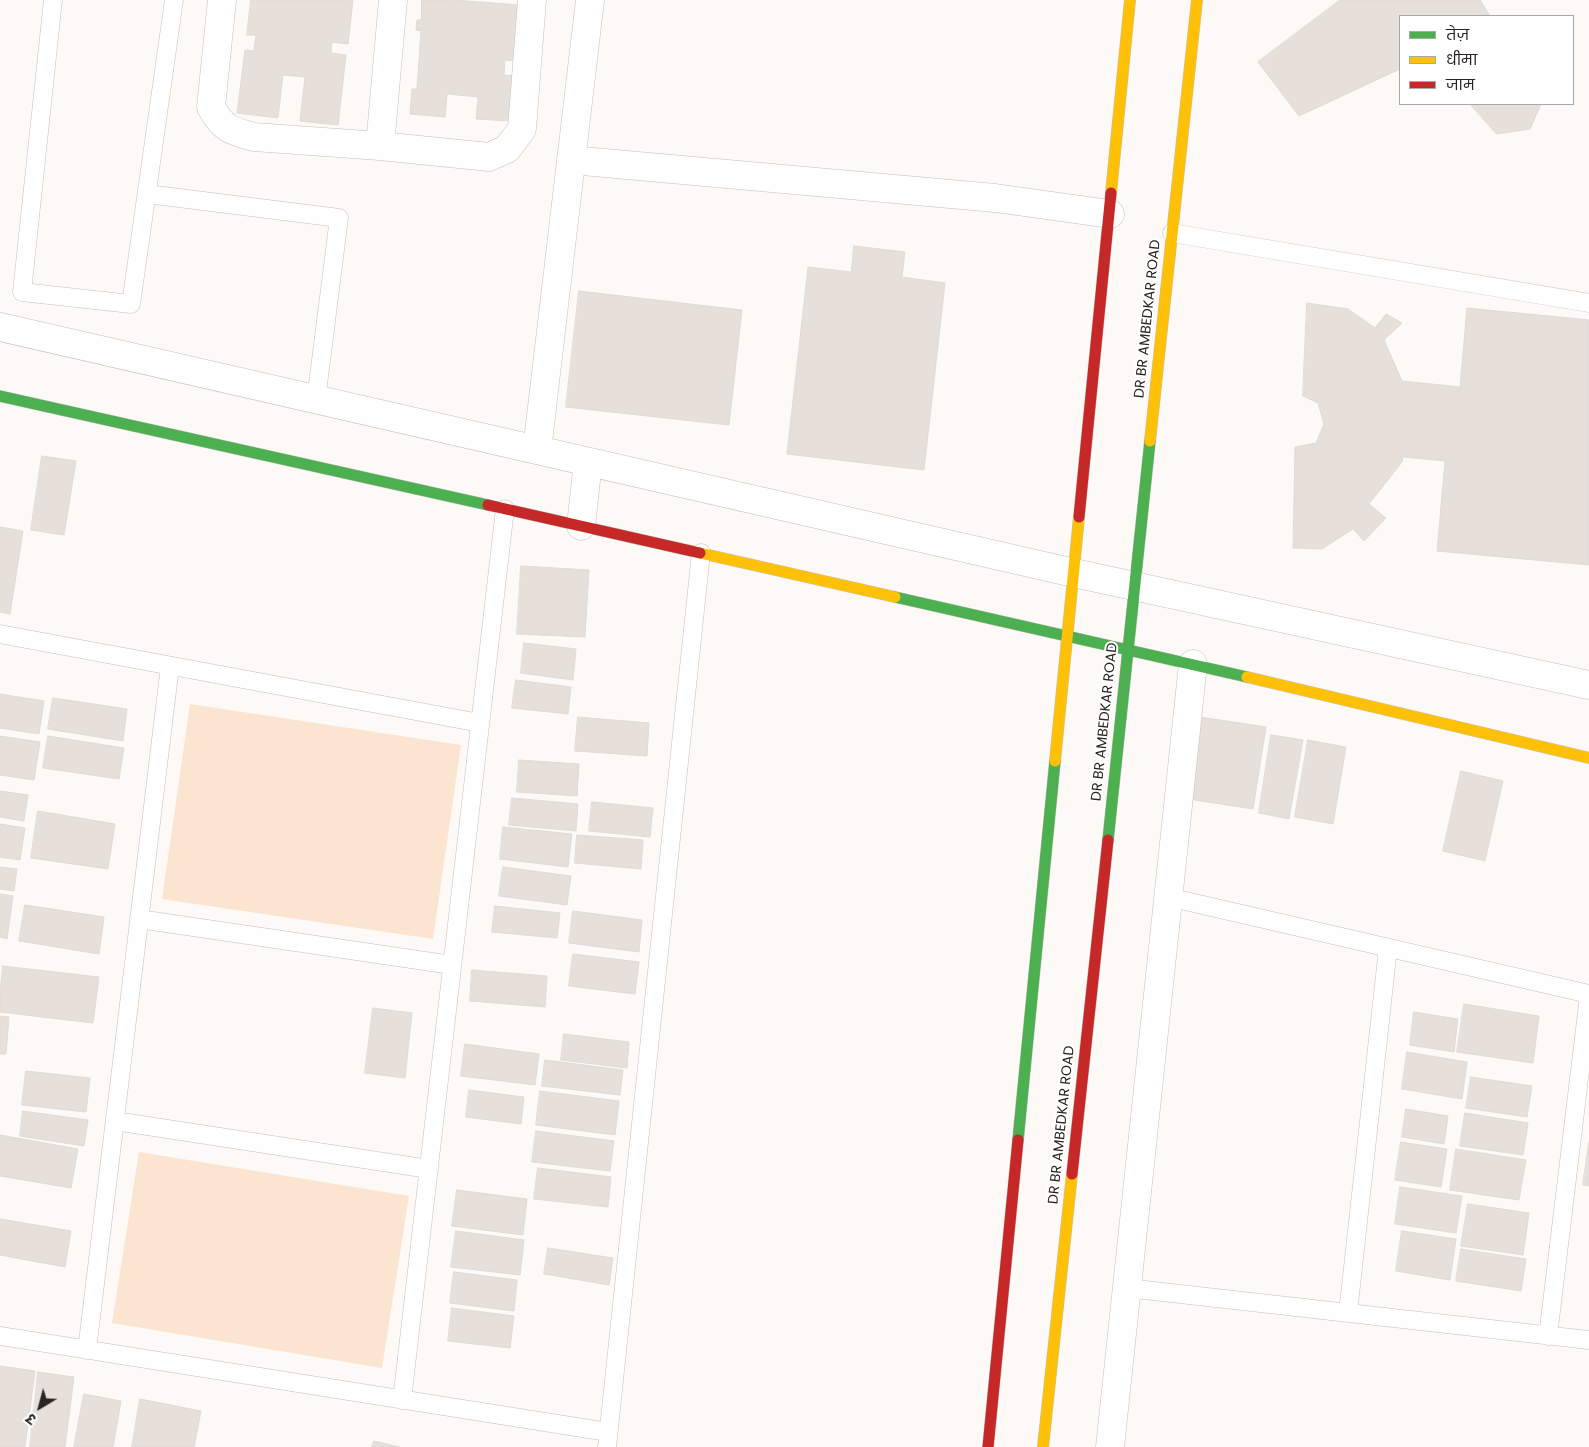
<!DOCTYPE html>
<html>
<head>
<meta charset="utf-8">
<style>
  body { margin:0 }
  #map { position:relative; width:1589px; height:1447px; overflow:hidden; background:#fcf9f6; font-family:Poppins,"Noto Sans Devanagari",sans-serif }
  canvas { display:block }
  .legend { position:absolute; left:1399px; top:15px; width:175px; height:90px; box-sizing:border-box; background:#fff; border:1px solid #a9a8a7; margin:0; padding:6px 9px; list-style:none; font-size:15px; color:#292523 }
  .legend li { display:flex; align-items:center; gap:10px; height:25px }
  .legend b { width:25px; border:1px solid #a9a8a7 }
  .north { position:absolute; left:15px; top:1382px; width:50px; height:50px; -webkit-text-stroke:4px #fff; paint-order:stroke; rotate:217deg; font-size:14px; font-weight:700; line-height:20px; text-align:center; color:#292523 }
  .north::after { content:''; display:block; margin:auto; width:18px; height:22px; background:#292523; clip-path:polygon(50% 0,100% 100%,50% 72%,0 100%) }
</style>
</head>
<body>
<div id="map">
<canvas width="1589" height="1447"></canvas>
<ul class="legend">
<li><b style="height:6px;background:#4caf50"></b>तेज़</li>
<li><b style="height:6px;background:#ffc107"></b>धीमा</li>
<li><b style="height:6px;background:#c62828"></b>जाम</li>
</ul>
<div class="north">उ</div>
</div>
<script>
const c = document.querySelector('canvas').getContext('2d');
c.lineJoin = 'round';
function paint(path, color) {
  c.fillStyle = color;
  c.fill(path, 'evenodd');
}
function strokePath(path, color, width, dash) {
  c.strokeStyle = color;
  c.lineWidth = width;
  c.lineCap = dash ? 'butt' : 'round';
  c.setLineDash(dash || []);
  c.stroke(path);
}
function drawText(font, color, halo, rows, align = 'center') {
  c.font = font + ' Poppins,sans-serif';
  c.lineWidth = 4;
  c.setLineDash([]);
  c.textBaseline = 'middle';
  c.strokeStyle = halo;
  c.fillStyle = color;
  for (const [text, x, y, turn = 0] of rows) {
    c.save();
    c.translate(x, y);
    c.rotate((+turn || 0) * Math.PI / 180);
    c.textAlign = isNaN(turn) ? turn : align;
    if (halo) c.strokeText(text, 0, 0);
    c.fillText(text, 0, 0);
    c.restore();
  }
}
const green = new Path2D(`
  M190 704 461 745 433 939 162 899Z
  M139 1152 409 1196 382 1368 112 1323Z`);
const building = new Path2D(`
  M251 0H353L348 44 332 42 331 53 346 55 338 125 300 121 305 77 283 75 278 118 237 113 245 50 254 51 256 35H247Z
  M422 0H453L520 5 516 61 505 60 504 75 515 76 511 121 476 119 478 97 447 94 445 117 410 114 412 89H417L421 31 416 30 417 20H421Z
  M1340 0H1480L1490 16H1400V69L1299 116 1258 62Z
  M1470 104H1541L1530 129 1497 134Z
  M854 246 905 252 902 277 945 283 924 470 787 454 808 267 851 272Z
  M579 291 742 310 729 425 566 407Z
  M1307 303 1348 309 1375 328 1386 314 1402 323 1384 340 1402 381 1460 387 1467 308 1589 320V565L1437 551 1445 461 1403 457 1402 462 1369 504 1386 518 1364 541 1353 529 1322 549 1293 548 1295 447 1316 443 1324 424 1318 403 1303 396Z
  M42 456 76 461 64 535 31 530Z
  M0 527 23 531 10 614 0 612Z
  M521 566 589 570 585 637 517 634Z
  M524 643 576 649 573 680 521 673Z
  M516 680 571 687 568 714 512 708Z
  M0 694 44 701 39 734 0 728Z
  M53 698 127 709 123 741 48 729Z
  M578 717 649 723 647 756 575 751Z
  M1200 717 1266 727 1253 809 1188 799Z
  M1271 735 1303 740 1289 819 1259 813Z
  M0 736 40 742 34 780 0 775Z
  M48 736 124 748 119 779 43 768Z
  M1308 740 1346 747 1333 824 1295 817Z
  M519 760 579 764 577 796 517 792Z
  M1461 771 1503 781 1485 861 1443 851Z
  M0 791 28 795 24 821 0 817Z
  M512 798 578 804 576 831 509 825Z
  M592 802 653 808 650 837 589 831Z
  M38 811 115 824 108 869 31 858Z
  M0 824 25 828 20 860 0 857Z
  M503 827 572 834 568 867 500 859Z
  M577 835 643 840 641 869 575 863Z
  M0 867 17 869 14 891 0 889Z
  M503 867 571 876 567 905 499 896Z
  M0 894 13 896 7 939 0 937Z
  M25 905 104 917 99 954 19 941Z
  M495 906 560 913 557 938 492 932Z
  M573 911 642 920 639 952 569 943Z
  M573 954 639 962 635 994 569 986Z
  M3 966 99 977 93 1023 0 1012V994Z
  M472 970 547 976 545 1007 470 1001Z
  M1464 1004 1539 1016 1533 1063 1457 1052Z
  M373 1008 412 1013 405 1078 365 1073Z
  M1414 1012 1458 1019 1454 1052 1410 1045Z
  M0 1016 9 1017 6 1054H0Z
  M564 1034 629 1042 627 1068 561 1060Z
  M465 1044 539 1054 535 1085 461 1076Z
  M1407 1052 1467 1062 1462 1099 1402 1089Z
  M545 1060 623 1070 620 1095 542 1086Z
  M26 1071 90 1078 86 1112 22 1105Z
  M1471 1077 1532 1086 1527 1117 1466 1108Z
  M469 1090 524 1097 521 1124 466 1117Z
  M540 1091 619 1101 615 1135 536 1125Z
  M1406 1109 1448 1116 1444 1144 1402 1137Z
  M23 1111 88 1120 84 1146 20 1136Z
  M1465 1113 1528 1123 1523 1155 1460 1146Z
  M536 1131 614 1141 610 1171 532 1162Z
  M0 1135 78 1149 71 1188 0 1176Z
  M1401 1142 1447 1149 1441 1187 1395 1180Z
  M1589 1142V1186L1583 1185Z
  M1456 1149 1526 1160 1519 1200 1450 1190Z
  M538 1168 611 1177 608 1207 534 1199Z
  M1400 1187 1462 1196 1456 1233 1395 1224Z
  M457 1190 527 1199 523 1235 452 1226Z
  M1468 1204 1529 1213 1523 1255 1461 1246Z
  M0 1219 71 1231 65 1267 0 1255Z
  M456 1231 524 1240 520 1275 451 1267Z
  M1402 1231 1456 1239 1450 1280 1396 1271Z
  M548 1248 613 1258 609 1285 544 1274Z
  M1461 1249 1526 1259 1521 1291 1456 1281Z
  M454 1272 517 1280 514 1311 450 1303Z
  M452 1308 514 1316 510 1348 448 1341Z
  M0 1366 35 1371 25 1447H0Z
  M38 1372 74 1377 65 1447H30Z
  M84 1394 121 1401 113 1447H74Z
  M140 1399 201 1411 194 1447H132Z
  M374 1441 400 1447H372Z`);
const lane = new Path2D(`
  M53 0 22 292 131 304 174 0
  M147 194 339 218 316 400
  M1172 233 1589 303
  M0 634 480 723
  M1168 897 1589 994
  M139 919 452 965
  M115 1121 429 1169
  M1127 1288 1589 1340
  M1348 1313 1388 948
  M0 1336 608 1432
  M1548 1336 1589 996
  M87 1350 170 666
  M402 1400 505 509
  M607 1447 701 553`);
const street = new Path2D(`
  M222 0 211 107C223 129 231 131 254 137L380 146 489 157 507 149 522 129 532 0
  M380 146 393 0
  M571 160 995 198 1110 214
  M0 327 1074 573 1589 685
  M537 450 590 0
  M581 526 588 462
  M1110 1447 1193 664`);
const fast = new Path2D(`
  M0 396 488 505
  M895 597 1247 677
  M1108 840 1150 441
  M1018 1140 1055 761`);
const slow = new Path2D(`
  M1111 193 1130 0
  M1150 441 1197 0
  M700 553 895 597
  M1247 677 1589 758
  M1055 761 1079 517
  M1043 1447 1072 1174`);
const jam = new Path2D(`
  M488 505 700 553
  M1079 517 1111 193
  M1072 1174 1108 840
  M988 1447 1018 1140`);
const streetNames = [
  ["DR BR AMBEDKAR ROAD",1148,319,-84],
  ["DR BR AMBEDKAR ROAD",1105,722,-84],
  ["DR BR AMBEDKAR ROAD",1062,1125,-84]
];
paint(green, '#fbe4d0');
paint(building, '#e6dfda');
strokePath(building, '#dedbd8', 1);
strokePath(lane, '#c3c0bd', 19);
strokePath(street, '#c3c0bd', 29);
strokePath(fast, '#c3c0bd', 12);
strokePath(slow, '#c3c0bd', 12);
strokePath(jam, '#c3c0bd', 12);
strokePath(lane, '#fffefe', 18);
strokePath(street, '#fffefe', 28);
strokePath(fast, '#4caf50', 11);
strokePath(slow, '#ffc107', 11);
strokePath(jam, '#c62828', 11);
drawText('14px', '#292523', '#fff', streetNames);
</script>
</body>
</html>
